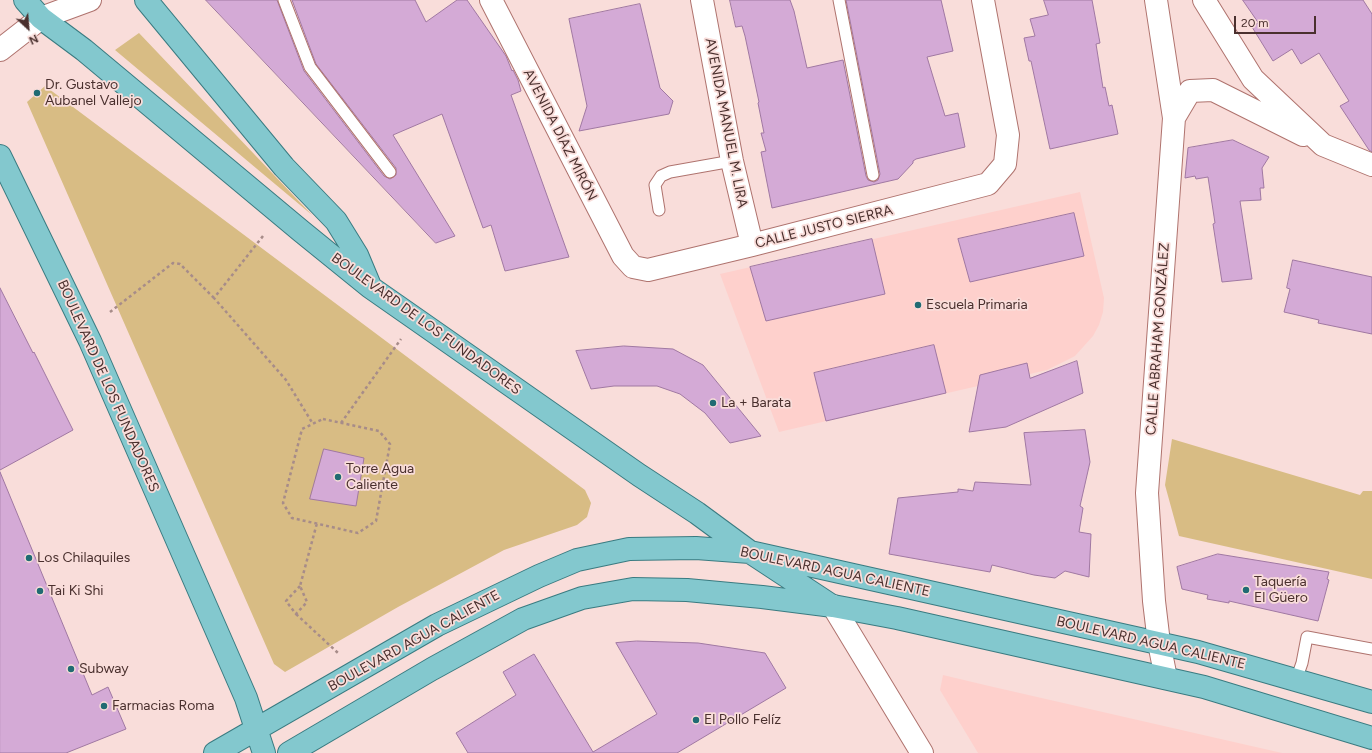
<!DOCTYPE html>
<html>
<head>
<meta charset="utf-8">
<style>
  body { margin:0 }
  #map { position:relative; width:1372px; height:753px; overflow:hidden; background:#f9ddda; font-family:Figtree,sans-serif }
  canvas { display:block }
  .north { position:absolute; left:8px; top:8px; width:40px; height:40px; -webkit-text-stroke:3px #f9ddda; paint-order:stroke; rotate:154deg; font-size:11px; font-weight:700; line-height:16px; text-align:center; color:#4a302e }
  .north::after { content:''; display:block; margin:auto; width:14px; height:18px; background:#4a302e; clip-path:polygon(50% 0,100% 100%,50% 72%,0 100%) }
  .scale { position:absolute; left:1234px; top:16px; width:82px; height:18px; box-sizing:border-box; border:2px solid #4a302e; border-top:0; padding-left:5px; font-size:12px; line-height:14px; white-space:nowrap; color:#4a302e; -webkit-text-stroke:3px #f9ddda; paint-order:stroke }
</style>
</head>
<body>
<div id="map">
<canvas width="1372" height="753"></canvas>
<div class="north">N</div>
<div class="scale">20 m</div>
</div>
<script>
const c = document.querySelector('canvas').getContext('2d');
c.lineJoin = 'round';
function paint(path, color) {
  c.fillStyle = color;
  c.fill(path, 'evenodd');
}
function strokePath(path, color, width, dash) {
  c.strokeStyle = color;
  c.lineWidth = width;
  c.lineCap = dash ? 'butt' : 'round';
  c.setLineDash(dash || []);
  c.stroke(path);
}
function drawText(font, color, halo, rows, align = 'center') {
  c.font = font + ' Figtree,sans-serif';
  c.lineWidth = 3.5;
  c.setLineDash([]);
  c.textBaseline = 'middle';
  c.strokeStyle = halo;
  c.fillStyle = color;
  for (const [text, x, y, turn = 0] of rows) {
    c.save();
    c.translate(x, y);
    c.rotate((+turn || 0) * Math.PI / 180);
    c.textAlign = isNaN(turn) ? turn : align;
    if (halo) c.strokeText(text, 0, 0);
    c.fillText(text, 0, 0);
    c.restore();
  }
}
const built = new Path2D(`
  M1080 192 1104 298 1103 312 1099 325 1093 336 1075 356 1047 370 779 432 720 274Z
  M943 675 989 686 1282 753H978L940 690Z`);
const green = new Path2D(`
  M139 33 312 215 115 50Z
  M45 86 585 490 591 503 587 517 577 525 504 550 398 607 285 672 274 664 27 102Z
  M1172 439 1360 495 1363 491H1372V579L1179 536 1165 485Z`);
const building = new Path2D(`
  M206 0H277L304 71 384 176 390 179 396 175V168L316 64 292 0H415L426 22 457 0H467L506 56 512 71 513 70 518 80 521 91 511 95 569 257 505 271 491 225 483 228 442 114 393 135 455 236 436 243Z
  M730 0H790L794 11 807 68 843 60 866 176 868 180 874 182 878 180 880 174 846 0H941L953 51 927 57 945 116 958 113 965 147 916 159 913 161V163L898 179 772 208 761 152 766 151 761 133H764L758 103 759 102 745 36 742 26 736 27Z
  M1044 0H1092L1100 43 1096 44 1103 88 1105 87 1109 106 1112 105 1118 134 1050 149 1031 61H1029L1024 38 1035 36 1030 19 1048 15Z
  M1243 0H1363L1372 14V152L1369 150 1340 106 1349 101 1319 53 1301 64 1292 49 1273 61 1252 27 1258 23Z
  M640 4 660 88 673 101 669 114 579 131 587 106 569 19Z
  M1233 140 1269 157 1262 168 1264 188H1260L1261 200 1240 201 1252 279 1222 282 1213 224 1215 223 1208 177 1196 179 1195 176 1185 178 1188 148Z
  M1074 213 1084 256 970 282 958 239Z
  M872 239 885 294 766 321 750 267Z
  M1293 260 1372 277V334L1318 323 1319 320 1284 312 1290 289 1287 288Z
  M0 288 33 353 34 352 73 430 0 470Z
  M934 345 946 393 826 421 814 373Z
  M624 346 673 349 703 365 761 436 730 443 705 413 680 394 657 386H614L591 389 576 351Z
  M1077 361 1083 393 1006 427 969 432 980 375 1027 363 1030 378Z
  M1085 430 1090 462 1080 506 1083 508 1079 532 1091 534 1089 577 1065 571 1055 578 1034 575 992 565 990 572 889 554 898 498 958 492V489L973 491 975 482 1031 485 1024 433Z
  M324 449 364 458 356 506 310 499Z
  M0 472 92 695 108 687 126 729 66 753H0Z
  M1218 554 1329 572 1327 579 1329 580 1318 621 1229 601V603L1207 599 1208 595 1182 589 1177 567Z
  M637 641 698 643 765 653 786 688 677 753H468L456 733 516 695 503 672 534 654 593 752 657 714 616 643Z`);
const path = new Path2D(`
  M263 236 214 298 286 380 313 424
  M110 312 173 263 180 264 214 298
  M323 419 379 431 390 444 376 521 358 533 292 518 283 503 302 429Z
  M341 423 401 339
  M300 586 286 601 296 614 307 602 300 586 317 523
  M296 614 338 653`);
const lane = new Path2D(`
  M284 0 310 67 390 172
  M839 0 873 175
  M659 210 655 185 661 176 670 172 732 161
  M1296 680 1302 663 1307 637 1372 649`);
const street = new Path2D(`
  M491 0 623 256 633 267 648 270 752 245 988 184 1005 164 1008 135 983 0
  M702 0 732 161 752 245`);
const secondary = new Path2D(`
  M1156 0 1174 118 1147 493 1154 601 1159 643 1166 678
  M1204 0 1253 79 1323 145 1372 165
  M0 50 41 18 90 0
  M1174 118 1190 91 1213 90 1303 135
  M833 606 922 753`);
const primary = new Path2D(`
  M25 0 41 18 84 50 301 231 370 287 639 475 697 513 750 552 829 604
  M146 0 284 167 336 221 357 255 370 286
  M0 156 90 341 246 698 264 753
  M215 753 437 625 539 576 577 560 629 549 696 548 750 552 1198 652 1372 702
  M289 753 432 669 523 619 582 598 633 589 687 590 762 597 833 606 897 618 1204 687 1372 738`);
const markers = [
  [37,93,4,"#206b73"],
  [918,305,4,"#206b73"],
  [713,403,4,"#206b73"],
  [338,477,4,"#206b73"],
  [29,558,4,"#206b73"],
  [1246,590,4,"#206b73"],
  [40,591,4,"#206b73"],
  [71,669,4,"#206b73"],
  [104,706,4,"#206b73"],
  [696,720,4,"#206b73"]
];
const poiNames = [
  ["Dr. Gustavo",45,85],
  ["Aubanel Vallejo",45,101],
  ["Escuela Primaria",926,305],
  ["La + Barata",721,403],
  ["Torre Agua",346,469],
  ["Caliente",346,485],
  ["Los Chilaquiles",37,558],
  ["Taquería",1254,582],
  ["El Güero",1254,598],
  ["Tai Ki Shi",48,591],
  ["Subway",79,669],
  ["Farmacias Roma",112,706],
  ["El Pollo Felíz",704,720]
];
const streetNames = [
  ["AVENIDA MANUEL M. LIRA",726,123,79],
  ["AVENIDA DÍAZ MIRÓN",560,135,63],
  ["CALLE JUSTO SIERRA",824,227,-14],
  ["BOULEVARD DE LOS FUNDADORES",426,324,36],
  ["CALLE ABRAHAM GONZÁLEZ",1158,339,-86],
  ["BOULEVARD DE LOS FUNDADORES",108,386,66],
  ["BOULEVARD AGUA CALIENTE",835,572,12],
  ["BOULEVARD AGUA CALIENTE",414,641,-29],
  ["BOULEVARD AGUA CALIENTE",1151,643,13]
];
paint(built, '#fed0cc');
paint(green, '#d8bc84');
paint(building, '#d4aad6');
strokePath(building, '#a078a2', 1);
strokePath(lane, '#af736e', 13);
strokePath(street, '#af736e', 24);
strokePath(secondary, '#af736e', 24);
strokePath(primary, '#3a7b81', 24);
strokePath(path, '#a78c89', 2.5, [3, 3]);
strokePath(lane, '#fff', 11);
strokePath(street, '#fff', 22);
strokePath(secondary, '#fff', 22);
strokePath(primary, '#83c8ce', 22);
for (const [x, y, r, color] of markers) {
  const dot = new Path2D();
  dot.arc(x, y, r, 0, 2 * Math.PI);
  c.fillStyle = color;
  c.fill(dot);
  strokePath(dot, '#f9ddda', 1.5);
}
drawText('14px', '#4a302e', '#f9ddda', poiNames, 'left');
drawText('14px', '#4a302e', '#f9ddda', streetNames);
</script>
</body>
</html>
